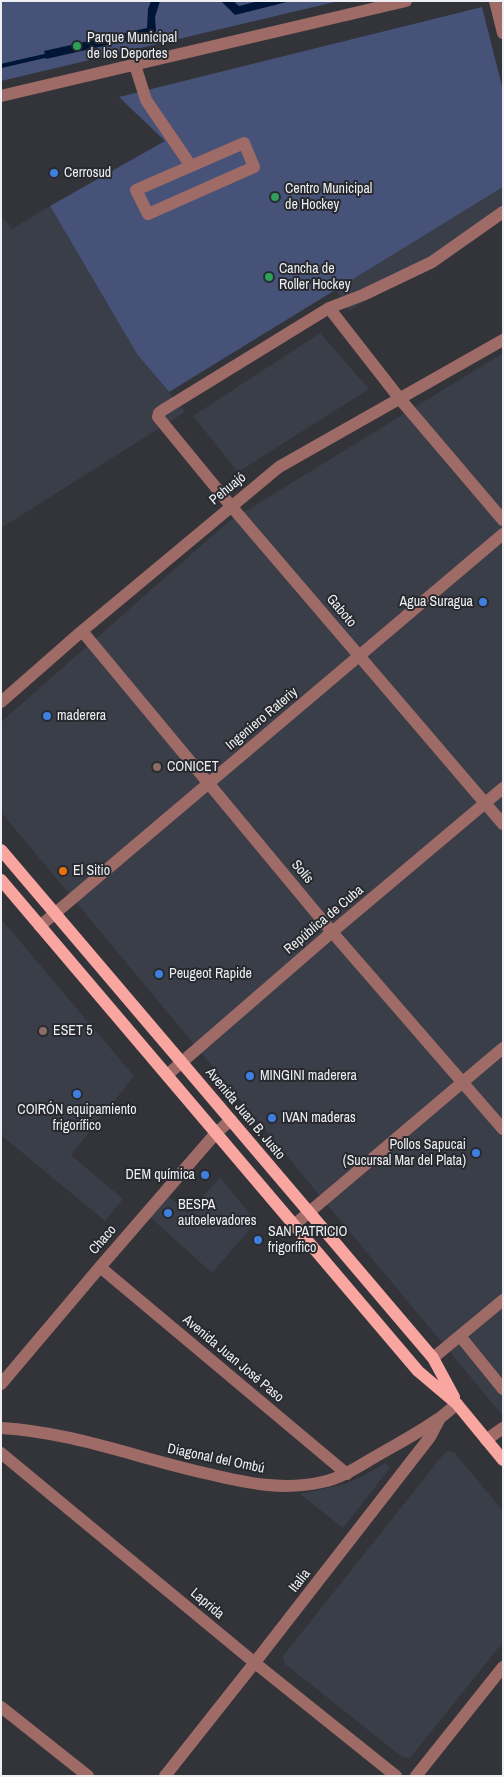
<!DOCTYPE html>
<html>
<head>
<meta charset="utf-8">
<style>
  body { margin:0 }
  #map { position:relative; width:504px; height:1777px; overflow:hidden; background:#323439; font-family:"Archivo Narrow",sans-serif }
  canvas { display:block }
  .frame { position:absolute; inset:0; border:2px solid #edeff2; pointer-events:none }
</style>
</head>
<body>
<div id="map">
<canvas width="504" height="1777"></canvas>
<div class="frame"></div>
</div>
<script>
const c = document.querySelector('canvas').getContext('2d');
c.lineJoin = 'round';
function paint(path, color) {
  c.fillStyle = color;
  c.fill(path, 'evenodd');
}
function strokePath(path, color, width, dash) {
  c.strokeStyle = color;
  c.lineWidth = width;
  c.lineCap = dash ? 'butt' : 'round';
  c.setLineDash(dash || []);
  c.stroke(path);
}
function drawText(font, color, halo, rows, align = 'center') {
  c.font = font + ' "Archivo Narrow",sans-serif';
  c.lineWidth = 4;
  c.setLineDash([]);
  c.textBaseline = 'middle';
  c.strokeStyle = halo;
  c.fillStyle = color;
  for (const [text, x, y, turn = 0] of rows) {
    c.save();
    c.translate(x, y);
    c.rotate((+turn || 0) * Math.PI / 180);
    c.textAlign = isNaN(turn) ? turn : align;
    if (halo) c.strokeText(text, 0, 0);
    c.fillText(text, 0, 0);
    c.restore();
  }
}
const built = new Path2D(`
  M503 187V216L349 311 335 289Z
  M50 206 137 354 185 412 1 528V220L3 218 12 229Z
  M320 333 369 389 238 472 193 416Z
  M503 353V1416L1 812V722L228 522Z
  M1 919 134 1076 71 1155 123 1199 105 1221 1 1135Z
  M220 1177 256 1222 212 1273 150 1217 168 1196 188 1213Z
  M446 1451 454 1452 503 1511V1642L410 1758 402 1757 285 1664 283 1656Z
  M385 1463 390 1468 343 1528 300 1494 345 1484 367 1474Z`);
const green = new Path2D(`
  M1 1H339L1 81Z
  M482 7 503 90V187L169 392 137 354 50 206 165 141 119 97Z`);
const water = new Path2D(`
  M151 1H160L155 17 156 31 152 35 46 59 44 51 147 28 148 9Z
  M221 1H233L239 6 259 1H291L235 15Z`);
const stream = new Path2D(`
  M1 66 49 55`);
const minor = new Path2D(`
  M495 1 503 33
  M135 65 146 100 191 166
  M1 96 406 1
  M244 143 254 167 148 214 136 190Z
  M503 212 432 262 363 295 329 308 163 410 159 413 158 417 231 506 503 824
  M329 308 400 399 503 520
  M82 631 332 932 503 1129
  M1 702 82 631 279 467 503 340
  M40 926 503 534
  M167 1075 332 932 503 788
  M294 1225 503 1048
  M100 1267 347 1474
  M460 1336 503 1389
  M433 1358 503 1300
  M1 1384 100 1267 216 1133 231 1120
  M1 1428C73 1432 140 1459 209 1474 246 1483 284 1491 322 1482 341 1478 356 1468 373 1458 395 1445 417 1434 438 1419
  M486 1440 503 1428
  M1 1453 255 1663 396 1776
  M1 1707 88 1776
  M165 1776 256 1661 430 1437 440 1418 457 1404
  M416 1776 503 1667`);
const major = new Path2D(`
  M1 850 433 1358 454 1397
  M1 880 418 1371 457 1404 503 1460`);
const markers = [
  [77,46,5,"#2e9e5b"],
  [54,173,5,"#3f7fe0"],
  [275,197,5,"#2e9e5b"],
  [269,277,5,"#2e9e5b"],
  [483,602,5,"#3f7fe0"],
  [47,716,5,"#3f7fe0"],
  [157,767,5,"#8d6e63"],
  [63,871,5,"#e8710a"],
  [159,974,5,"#3f7fe0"],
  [43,1031,5,"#8d6e63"],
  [250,1076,5,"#3f7fe0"],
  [77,1094,5,"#3f7fe0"],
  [272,1118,5,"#3f7fe0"],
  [476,1153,5,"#3f7fe0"],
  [205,1175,5,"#3f7fe0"],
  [168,1213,5,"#3f7fe0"],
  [258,1240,5,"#3f7fe0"]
];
const poiNames = [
  ["Parque Municipal",87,38],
  ["de los Deportes",87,54],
  ["Cerrosud",64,173],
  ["Centro Municipal",285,189],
  ["de Hockey",285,205],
  ["Cancha de",279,269],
  ["Roller Hockey",279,285],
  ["Agua Suragua",473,602,"right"],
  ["maderera",57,716],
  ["CONICET",167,767],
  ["El Sitio",73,871],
  ["Peugeot Rapide",169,974],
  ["ESET 5",53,1031],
  ["MINGINI maderera",260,1076],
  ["COIRÓN equipamiento",77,1110,"center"],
  ["frigorífico",77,1126,"center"],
  ["IVAN maderas",282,1118],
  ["Pollos Sapucai",466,1145,"right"],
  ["(Sucursal Mar del Plata)",466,1161,"right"],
  ["DEM química",195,1175,"right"],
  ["BESPA",178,1205],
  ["autoelevadores",178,1221],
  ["SAN PATRICIO",268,1232],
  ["frigorífico",268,1248]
];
const streetNames = [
  ["Pehuajó",228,489,-39],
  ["Gaboto",341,611,50],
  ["Ingeniero Rateriy",262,719,-40],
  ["Solís",302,872,50],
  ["República de Cuba",324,920,-40],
  ["Avenida Juan B. Justo",245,1114,50],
  ["Chaco",103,1240,-49],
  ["Avenida Juan José Paso",233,1359,40],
  ["Diagonal del Ombú",216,1459,12],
  ["Italia",300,1581,-52],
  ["Laprida",207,1604,40]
];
paint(built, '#3a3e48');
paint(green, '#465278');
paint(water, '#001637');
strokePath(stream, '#001637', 4);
strokePath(minor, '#9e6b67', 12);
strokePath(major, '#faa6a0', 12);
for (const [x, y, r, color] of markers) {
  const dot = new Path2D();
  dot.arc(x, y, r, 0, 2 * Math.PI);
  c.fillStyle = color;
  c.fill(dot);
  strokePath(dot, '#282a2f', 2);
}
drawText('14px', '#edeff2', '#282a2f', poiNames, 'left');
drawText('14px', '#edeff2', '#282a2f', streetNames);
</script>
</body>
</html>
